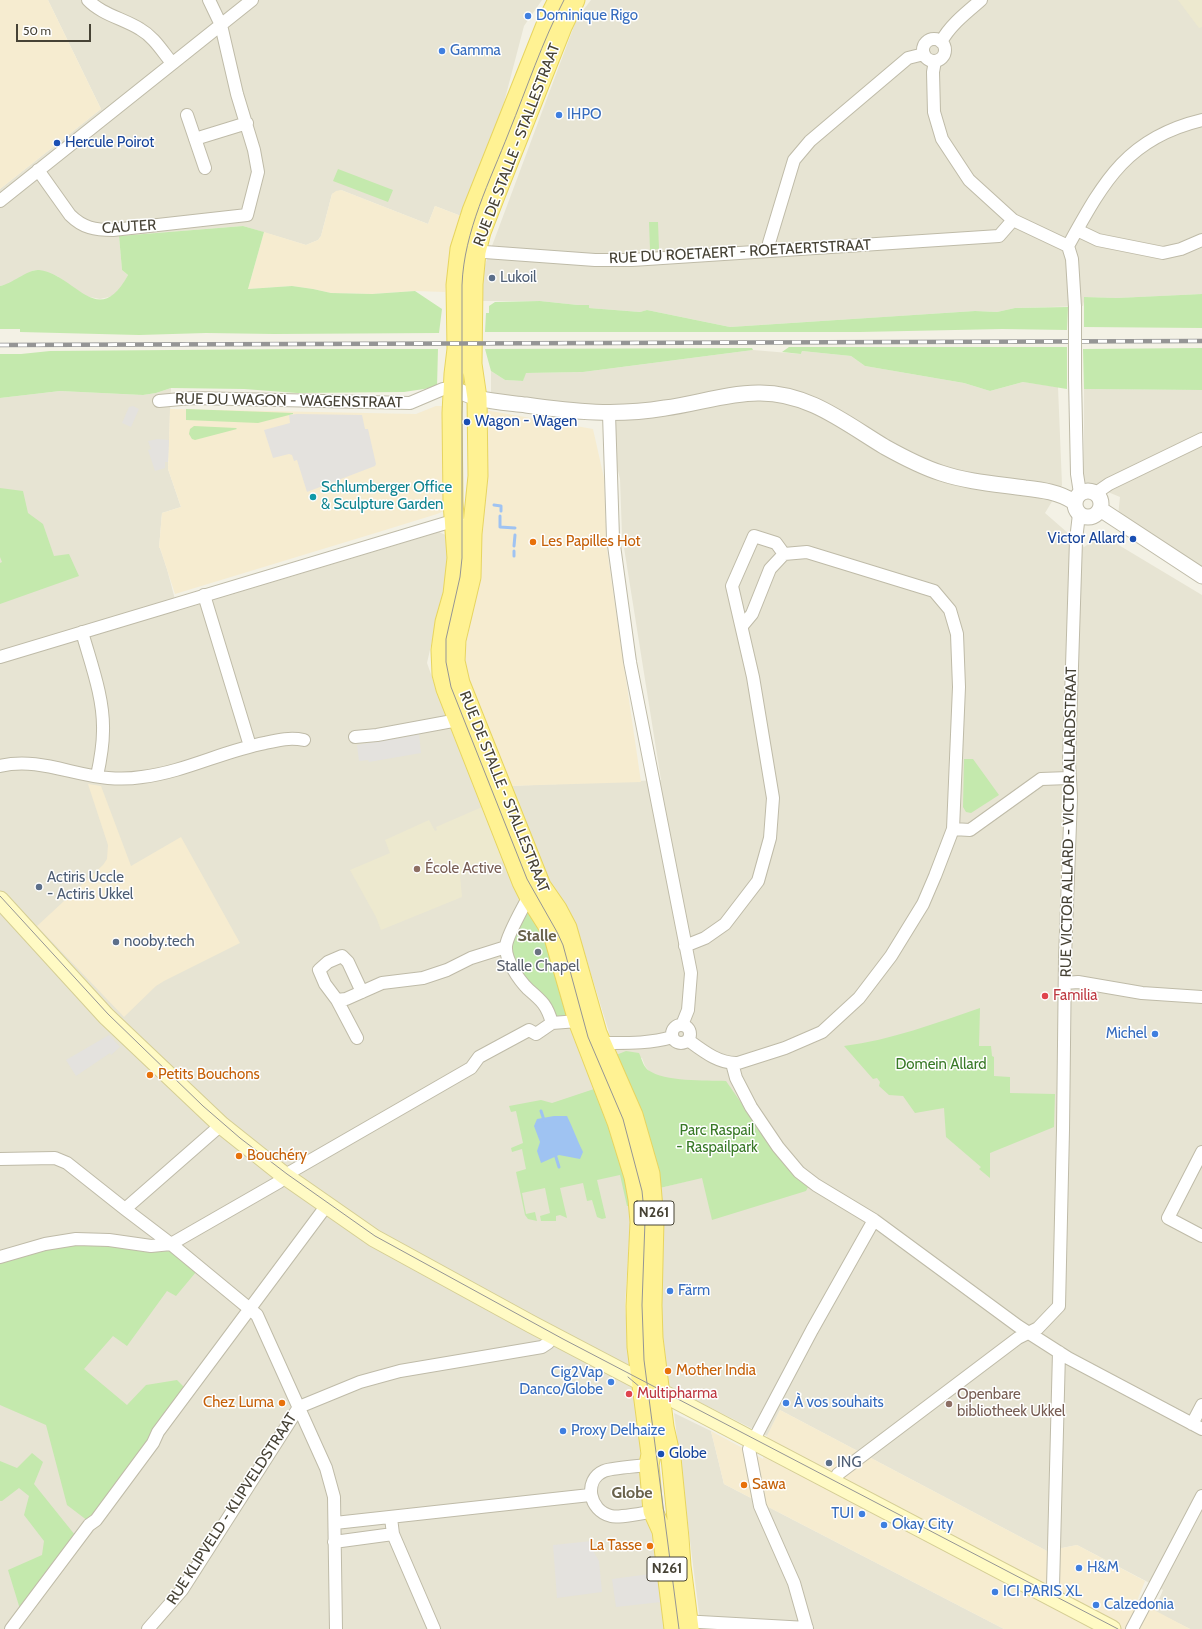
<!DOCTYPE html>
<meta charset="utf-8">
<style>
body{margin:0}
#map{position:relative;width:1202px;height:1629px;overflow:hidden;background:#f3f1e5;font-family:Cabin,sans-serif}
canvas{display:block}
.scale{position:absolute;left:16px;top:24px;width:75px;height:18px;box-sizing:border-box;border:2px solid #464235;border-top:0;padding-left:5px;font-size:12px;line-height:14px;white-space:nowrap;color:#464235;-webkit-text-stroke:3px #fff;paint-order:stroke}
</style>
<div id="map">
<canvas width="1202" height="1629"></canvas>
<div class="scale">50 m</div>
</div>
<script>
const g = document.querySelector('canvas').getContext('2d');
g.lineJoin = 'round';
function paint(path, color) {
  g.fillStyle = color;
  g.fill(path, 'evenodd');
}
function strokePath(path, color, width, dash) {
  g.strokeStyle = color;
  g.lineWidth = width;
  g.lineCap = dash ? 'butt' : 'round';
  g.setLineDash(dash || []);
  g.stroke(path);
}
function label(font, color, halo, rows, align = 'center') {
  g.font = font + ' Cabin,sans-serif';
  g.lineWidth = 3;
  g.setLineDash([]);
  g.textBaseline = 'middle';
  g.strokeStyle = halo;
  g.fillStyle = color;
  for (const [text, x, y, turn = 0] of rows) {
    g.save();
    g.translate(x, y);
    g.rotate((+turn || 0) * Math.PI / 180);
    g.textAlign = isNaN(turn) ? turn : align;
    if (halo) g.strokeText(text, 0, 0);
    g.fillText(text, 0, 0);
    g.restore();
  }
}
paint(new Path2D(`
 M48 0H542L524 26 501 114 461 216 435 206 428 224 341 190 332 194 321 236 318 240 306 245 243 226 119 236 122 270 128 275 121 288 113 296 100 299 85 296 57 276 34 270 8 285 0 286V189L101 109Z
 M591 0H1202V294L1117 298 1085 297 1083 306 1015 308 997 312 975 311 730 327 647 310 640 312 589 308V305H578L540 301H480L483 270 577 18Z
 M753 350 801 354 802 351 851 356 865 366 964 383 990 391 1023 382 1058 387 1062 485 1045 513 1084 547 1102 535 1202 595V1629H1190L1154 1611 1163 1590 1077 1545 1047 1551 780 1410 767 1436 663 1384 661 1375 660 1188 688 1181 649 1071 645 1066 642 1058 616 1055 583 948 555 897 507 786 661 780 622 535 620 479 603 410 491 394V371L505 380 523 381 525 373 583 372Z
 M171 388 168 469 181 507 162 513 159 548H160L167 569 178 611 439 532 448 536 446 579 427 663 450 727 475 787 556 953 580 1055 601 1104 629 1203 630 1225 625 1306 631 1367 668 1629H0V398L60 391 143 395 156 393Z
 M1084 389 1202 390V571L1118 516 1120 497 1084 482Z
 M674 1413 711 1431 724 1484 1004 1629H701Z`), '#e7e4d3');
paint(new Path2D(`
 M0 0H48L101 109 0 189Z
 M341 190 428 224 435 206 461 216 451 252 445 292 415 291 372 294 331 293 313 289 292 286 248 289 264 232 306 245 318 240 321 236 332 194 336 191Z
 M436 406H444L448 509 437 514 382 531 175 594 160 548H159L162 513 181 507 168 469 170 409 416 414Z
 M485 410 593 429 604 478 607 550 641 782 507 786 475 709 463 660 477 589 484 512Z
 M88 784 101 786 131 866 181 837 240 943 164 981 156 986 124 1017 37 926 103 865 107 859 108 845Z
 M780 1410 1047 1551 1077 1545 1145 1581 1137 1601 1190 1629H1004L724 1484 711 1431 763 1459 767 1436Z`), '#f6ecd0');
paint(new Path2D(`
 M1178 0H1202V27L1199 28Z
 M482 807 504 861 460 875 462 897 381 930 376 917 350 870 390 853 385 840 429 820 435 831 437 830 436 827Z`), '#ede9cf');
paint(new Path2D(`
 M338 169 393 190 388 202 333 181Z
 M649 222H658L659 249 650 250Z
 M243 226 264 232 248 289 292 286 313 289 331 293 372 294 415 291 442 309 439 333 274 334 206 333 139 335 20 332V329H0V286C12 284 28 269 39 270 75 274 98 331 128 275L122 270 119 236Z
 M1202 294V328L1084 327V297L1117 298Z
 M540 301 578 305H589V308L640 312 647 310 730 327 975 311 997 312 1015 308 1068 307 1067 330 1002 329 860 332H485L486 313H489V306L495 302Z
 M789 347H1067V389L1023 382 990 391 964 383 865 366 851 356 802 351 801 354 782 352Z
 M752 348 753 350 583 372 526 373 523 381 505 380 491 371 485 349Z
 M1202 348V390L1084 389 1083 349Z
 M292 349H438L437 387 404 392 297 393 244 389 171 388 156 393 143 395 60 391 0 398V354H21L50 351Z
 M186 409 293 413V414L258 423 186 420Z
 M194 426 236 428 237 429 195 440 192 439 189 434 190 429Z
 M0 488 23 491 28 513 43 524 54 556 69 554 79 576 0 604V563L2 562 0 557Z
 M964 759H973L999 795 971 813 966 812 963 807Z
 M530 905 551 936 567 1013 566 1016 555 1017C540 998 506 963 513 938 516 927 525 915 530 905Z
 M980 1008 979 1046H991L992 1056 994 1057V1076L1010 1077V1093L1055 1094 1054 1127 990 1153V1178L979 1169 981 1167 946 1137 944 1108 915 1113 903 1096 889 1095 879 1086 880 1082 877 1078 873 1079 844 1046C891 1040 936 1023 980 1008Z
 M626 1051 639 1053C642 1059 643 1066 648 1070 665 1082 705 1080 726 1081L786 1167 809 1185 806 1191 712 1220 702 1178 660 1188 656 1161 648 1135 616 1055Z
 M594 1089C610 1126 625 1166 629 1206H627L620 1175 597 1180 606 1218 602 1219 597 1217 592 1200 587 1201 583 1183 560 1188 567 1218 560 1215 556 1216V1221H541L540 1216 550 1213 545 1188 522 1193 526 1214 535 1212 537 1221 528 1219 525 1215 516 1172 526 1169 522 1149 512 1152 511 1148 523 1143 516 1111 511 1112 509 1106 541 1100 552 1103Z
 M79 1244 112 1245 151 1252 171 1251 196 1272 176 1296 167 1291 127 1346 113 1336 84 1369 127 1405 146 1385 177 1380 185 1388 151 1434 147 1445 88 1521 67 1505 46 1425 0 1405V1262L50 1249Z
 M32 1453 43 1462 34 1484 75 1535 20 1609 8 1570 42 1555 44 1541 24 1515 29 1496 19 1488 2 1501H0V1461L17 1468Z`), '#c4e9ad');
paint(new Path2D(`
 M133 406 139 409 131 427 122 423 129 407Z
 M297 414 362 415 365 429H368L376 464 375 466 307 492 297 460 294 461 292 455 289 454 273 458 264 430 290 423 289 415Z
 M157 439 169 440 168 462H165V468L155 471 148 450 151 449 148 441Z
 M419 734 421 753 369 762 368 760 359 761 357 745Z
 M109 1035 120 1047 111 1055 110 1053 76 1076 66 1060Z
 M592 1541V1549L599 1561 602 1592 557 1598 553 1545Z
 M658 1573 661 1602 616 1607 612 1579Z`), '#e4e2de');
paint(new Path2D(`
 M554 1116H567C573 1128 577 1140 583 1152L580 1159 559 1155 541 1163 537 1151 540 1142 534 1126 537 1119Z`), '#9fc3f2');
strokePath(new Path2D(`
 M494 505 501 506V511
 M500 516V527L515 528
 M514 546 515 535
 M514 556V551
 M541 1111 544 1120
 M555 1154 559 1167`), '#9fc3f2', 3);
const minor = new Path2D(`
 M88 0C101 14 124 19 140 29 154 37 162 51 172 63
 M923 50a11 11 0 1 1 22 0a11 11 0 1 1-22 0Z
 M941 42C950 25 967 12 981 0
 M935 61 933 72 934 112 942 139 969 180 1013 220 1068 246
 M187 115 205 168
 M195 139 247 123
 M38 170 70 215C83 228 95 230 113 230L247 215 258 172 254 150 237 94 221 25 209 0
 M0 201 252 0
 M1077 230 1098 240 1163 253 1181 249 1202 240
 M1068 246C1103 183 1126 138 1202 120
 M1068 246 1072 259 1075 307
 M471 251 595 260H632L999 236 1013 220
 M769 251V243L794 160 810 141 908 58 924 54
 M1075 378 1077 474 1080 493
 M159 401 192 398 410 403 443 389 453 388
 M609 414 613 538 630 662 691 973 688 1010 682 1025
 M1096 493 1109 484 1202 439
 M204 595 250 746
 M742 626 752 614 770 569 784 554
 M82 632C91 664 104 698 103 731 103 746 100 762 97 776
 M0 657 446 523 458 522 460 524
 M355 737 377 735 458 720
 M0 766C37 757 72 775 108 778 120 779 130 779 142 777 184 772 223 751 265 743 278 740 290 737 304 740
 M953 829 970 830 1041 779 1069 778
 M529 896C523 908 507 935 506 946 505 960 519 980 528 989 542 1001 547 1005 552 1023
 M685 946 705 938 725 924 758 881 770 838 773 798 753 677 732 586 754 536 776 543 784 554 807 552 934 591 950 610 957 634 959 687 953 829 935 876 923 904 891 956 859 998 822 1032 785 1048 738 1063C719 1064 703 1051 688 1040
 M1065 983 1078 982 1142 993 1202 997
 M337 1000 346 999 382 983 423 978 447 970 471 958 506 947
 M672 1034a9 9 0 1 1 18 0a9 9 0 1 1-18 0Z
 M357 1038 337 1000 325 984 319 970 328 962 342 956 348 962 362 992
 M602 1043C624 1043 650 1044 672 1037
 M732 1063 736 1078 751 1107 778 1147 799 1172 816 1185 874 1220 1018 1326 1068 1358 1202 1429
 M1202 1152 1168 1218 1202 1236
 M0 1159 55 1158 67 1163 125 1209 171 1244 257 1315 326 1468 334 1497 336 1629
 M125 1209 221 1125
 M0 1257 45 1244 76 1239 109 1240 151 1246 171 1244 279 1182 287 1174 471 1068 479 1057 529 1030 536 1034 552 1023 578 1021
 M1192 1424 1202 1405
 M649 1465C639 1466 612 1468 604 1471 583 1480 589 1511 611 1516 618 1518 645 1513 653 1511
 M834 1483 838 1474 1018 1338 1038 1328 1059 1306 1063 1130 1065 958 1071 797 1069 761 1076 540 1079 514
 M391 1518 393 1534 434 1629
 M335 1523 590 1495
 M334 1542 393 1534
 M1048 1595 1053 1587 1059 1352
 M682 1621 807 1628
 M11 1629 89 1525 96 1520 153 1443 158 1432 327 1205
 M148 1629 182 1590 299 1407 360 1382 400 1371 542 1347 548 1343 553 1336
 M807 1629 794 1583 760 1506 749 1449 812 1330 874 1220
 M1132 1629 1202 1496`);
const tertiary = new Path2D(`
 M453 388C461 392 469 396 478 398 493 402 510 403 526 405 574 412 617 416 665 408 696 404 727 393 758 393 808 392 845 423 885 447 903 457 922 467 941 473 968 482 997 484 1025 488 1042 490 1059 492 1074 502
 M1075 504a13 13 0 1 1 26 0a13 13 0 1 1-26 0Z
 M1100 509 1202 576`);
const secondary = new Path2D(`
 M0 900 106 1016 221 1125 285 1176 374 1238 531 1324 1112 1629`);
const primary = new Path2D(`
 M558 0 548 20 472 211 460 249 456 285 457 349 454 374 452 413 453 502 457 558 453 594 445 622 441 650 442 674 446 689 522 882 529 896 553 934 578 1021 617 1122 634 1177 638 1199 640 1222 636 1306 637 1347 651 1454 649 1465 653 1511 662 1531 674 1629
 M575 0 562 27 500 183 481 232 476 252 473 284 472 364 477 398 478 476 472 534 471 577 456 640 455 661 460 683 541 886 557 909 567 928 597 1033 633 1115 650 1174 654 1220 652 1305 653 1338 664 1427 671 1458 679 1538 681 1566 689 1629`);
strokePath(minor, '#bfbba8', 14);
strokePath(tertiary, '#bfbba8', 17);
strokePath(secondary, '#d5ce94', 19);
strokePath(primary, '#e7d560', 21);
strokePath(minor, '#fff', 12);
strokePath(tertiary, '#fff', 15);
strokePath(secondary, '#fffac4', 17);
strokePath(primary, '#fff293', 19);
strokePath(new Path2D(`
 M564 0C542 42 527 88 509 132 490 181 464 231 462 285V558L460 577 446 639V662L451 687 527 879 557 932 563 945 588 1037 623 1119 642 1191 645 1221 642 1305 644 1360 679 1629
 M0 896 108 1014 203 1106 240 1138 287 1174 375 1236 563 1339 1118 1629
 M628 1377 641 1388 647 1399`), '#959595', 1);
const rail = new Path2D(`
 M0 345 1202 341`);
strokePath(rail, '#959595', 4.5);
strokePath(rail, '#fff', 3, [9]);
const minorBridge = new Path2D(`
 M1075 307V378`);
strokePath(minorBridge, '#bfbba8', 14, []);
strokePath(minorBridge, '#fff', 12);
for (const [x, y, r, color] of [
 [528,16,4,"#3f7fe0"],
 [442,51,4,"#3f7fe0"],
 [559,115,4,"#3f7fe0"],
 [57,143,4,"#1a4fb4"],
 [492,278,4,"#5c6f8a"],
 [467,422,4,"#1a4fb4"],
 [313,497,4,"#0f9aa8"],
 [1133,539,4,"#1a4fb4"],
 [533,542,4,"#e8710a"],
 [417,869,4,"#8d6e63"],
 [39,887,4,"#5c6f8a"],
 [116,942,4,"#5c6f8a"],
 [538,952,4,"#6b7280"],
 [1045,996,4,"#e0444e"],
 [1155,1034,4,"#3f7fe0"],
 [150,1075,4,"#e8710a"],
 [239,1156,4,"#e8710a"],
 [670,1291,4,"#3f7fe0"],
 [668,1371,4,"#e8710a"],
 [611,1382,4,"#3f7fe0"],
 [629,1394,4,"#e0444e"],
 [282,1403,4,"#e8710a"],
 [786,1403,4,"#3f7fe0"],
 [949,1404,4,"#8d6e63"],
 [563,1431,4,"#3f7fe0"],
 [661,1454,4,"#1a4fb4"],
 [829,1463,4,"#5c6f8a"],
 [744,1485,4,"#e8710a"],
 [862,1514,4,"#3f7fe0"],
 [884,1525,4,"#3f7fe0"],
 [650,1546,4,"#e8710a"],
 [1079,1568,4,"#3f7fe0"],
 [995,1592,4,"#3f7fe0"],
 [1096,1605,4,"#3f7fe0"]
]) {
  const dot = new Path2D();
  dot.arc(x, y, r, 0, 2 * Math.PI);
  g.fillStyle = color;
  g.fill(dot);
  strokePath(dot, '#fff', 1.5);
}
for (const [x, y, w] of [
 [654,1213,40],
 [667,1569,40]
]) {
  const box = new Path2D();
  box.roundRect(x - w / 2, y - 12, w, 24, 3);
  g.fillStyle = '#fff';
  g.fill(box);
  strokePath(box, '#464235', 1);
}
label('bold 14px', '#464235', null, [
 ["N261",654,1213],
 ["N261",667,1569]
]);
label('15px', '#366cbe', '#fff', [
 ["Dominique Rigo",536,16],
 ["Gamma",450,51],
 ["IHPO",567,115],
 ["Michel",1147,1034,"right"],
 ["Färm",678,1291],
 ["Cig2Vap",603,1373,"right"],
 ["Danco/Globe",603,1390,"right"],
 ["À vos souhaits",794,1403],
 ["Proxy Delhaize",571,1431],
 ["TUI",854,1514,"right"],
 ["Okay City",892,1525],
 ["H&M",1087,1568],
 ["ICI PARIS XL",1003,1592],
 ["Calzedonia",1104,1605]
], 'left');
label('15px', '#164399', '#fff', [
 ["Hercule Poirot",65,143],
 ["Wagon - Wagen",475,422],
 ["Victor Allard",1125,539,"right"],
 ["Globe",669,1454]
], 'left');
label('15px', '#464235', '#fff', [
 ["RUE DE STALLE - STALLESTRAAT",517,145,-69],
 ["CAUTER",129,227,-4],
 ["RUE DU ROETAERT - ROETAERTSTRAAT",740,252,-3],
 ["RUE DU WAGON - WAGENSTRAAT",289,401,1],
 ["RUE DE STALLE - STALLESTRAAT",504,792,68],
 ["RUE VICTOR ALLARD - VICTOR ALLARDSTRAAT",1069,822,-89],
 ["RUE KLIPVELD - KLIPVELDSTRAAT",232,1509,-57]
]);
label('15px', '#4e5e75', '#fff', [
 ["Lukoil",500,278],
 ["Actiris Uccle",47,878],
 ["- Actiris Ukkel",47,895],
 ["nooby.tech",124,942],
 ["ING",837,1463]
], 'left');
label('15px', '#0d838f', '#fff', [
 ["Schlumberger Office",321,488],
 ["& Sculpture Garden",321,505]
], 'left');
label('15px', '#c56008', '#fff', [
 ["Les Papilles Hot",541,542],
 ["Petits Bouchons",158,1075],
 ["Bouchéry",247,1156],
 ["Mother India",676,1371],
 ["Chez Luma",274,1403,"right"],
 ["Sawa",752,1485],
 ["La Tasse",642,1546,"right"]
], 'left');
label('15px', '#785e54', '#fff', [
 ["École Active",425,869],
 ["Openbare",957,1395],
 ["bibliotheek Ukkel",957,1412]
], 'left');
label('15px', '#5b616d', '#fff', [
 ["Stalle Chapel",538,967]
]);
label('15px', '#be3a42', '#fff', [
 ["Familia",1053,996],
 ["Multipharma",637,1394]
], 'left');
label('15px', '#387926', '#fff', [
 ["Domein Allard",941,1065],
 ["Parc Raspail",717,1131],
 ["- Raspailpark",717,1148]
]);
label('bold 16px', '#69624c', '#fff', [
 ["Stalle",537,936],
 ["Globe",632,1493]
]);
</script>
